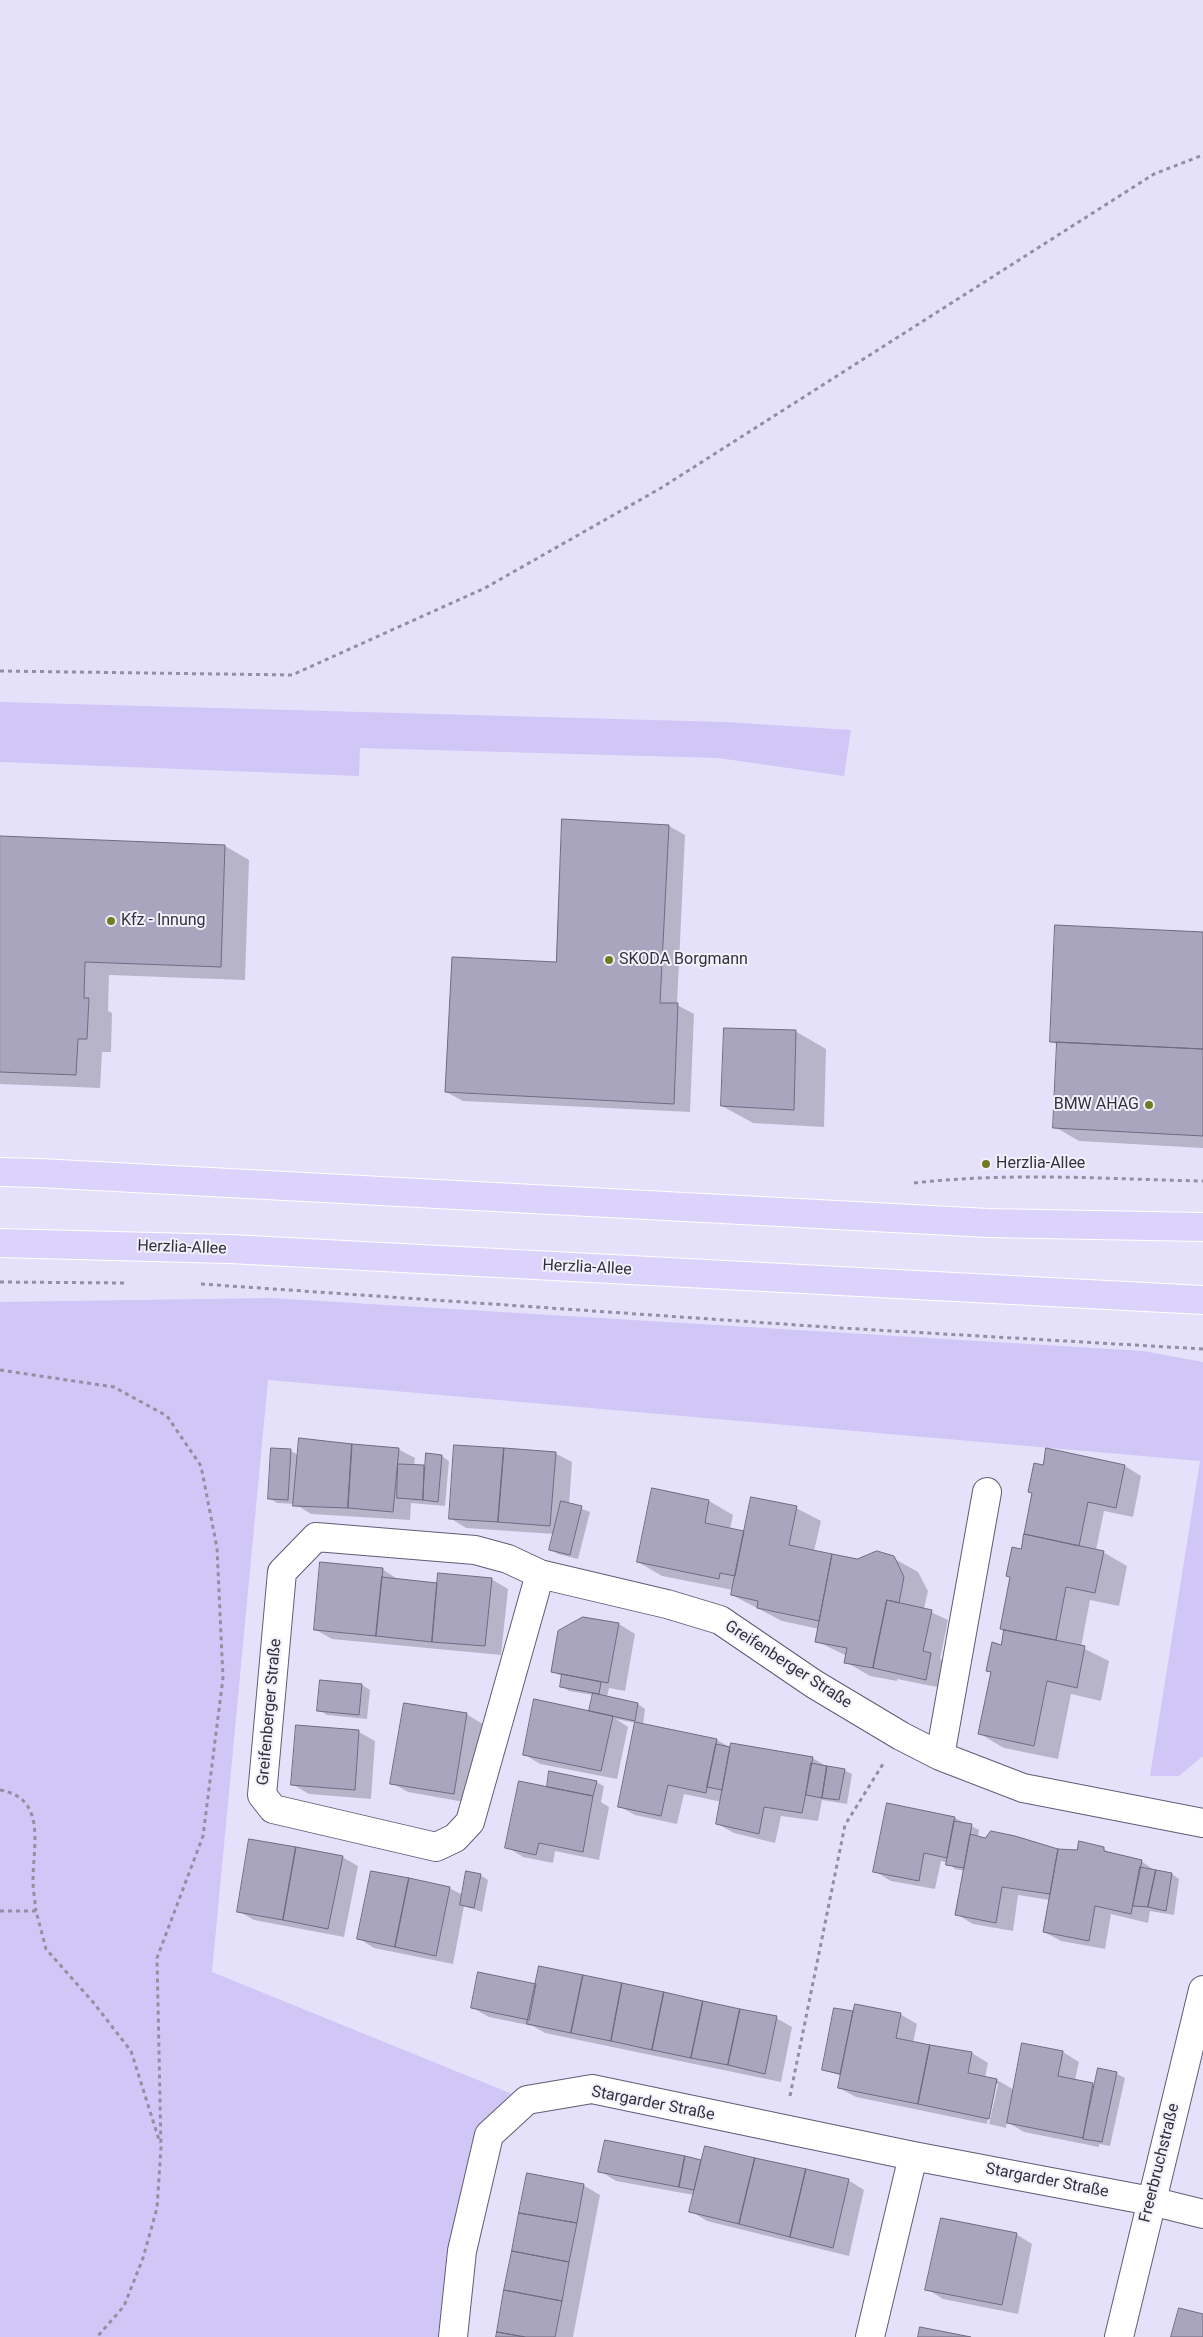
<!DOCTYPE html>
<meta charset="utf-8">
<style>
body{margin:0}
canvas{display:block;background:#e5e1fb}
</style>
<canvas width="1203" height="2337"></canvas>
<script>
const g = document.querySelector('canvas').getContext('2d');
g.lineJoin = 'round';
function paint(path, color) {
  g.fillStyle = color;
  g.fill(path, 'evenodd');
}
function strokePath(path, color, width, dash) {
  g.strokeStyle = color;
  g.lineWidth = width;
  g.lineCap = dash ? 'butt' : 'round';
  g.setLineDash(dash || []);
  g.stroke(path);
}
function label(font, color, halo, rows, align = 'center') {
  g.font = font + ' Roboto,sans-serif';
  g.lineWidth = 4;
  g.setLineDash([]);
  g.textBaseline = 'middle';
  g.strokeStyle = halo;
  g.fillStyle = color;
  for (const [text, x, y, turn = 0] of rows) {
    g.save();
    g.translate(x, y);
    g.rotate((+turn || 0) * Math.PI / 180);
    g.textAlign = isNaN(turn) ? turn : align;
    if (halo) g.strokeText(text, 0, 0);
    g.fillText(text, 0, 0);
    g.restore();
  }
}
paint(new Path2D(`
 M0 702 725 722 851 730 844 776 718 758 360 748 359 776 0 762Z
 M271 1298 1143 1351 1203 1362V1756L1179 1776H1150L1200 1461 268 1380 212 1972 527 2100 489 2135 453 2337H0V1302Z`), '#d0c7f6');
paint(new Path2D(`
 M669 826 685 835 677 1005 694 1014 690 1112 463 1101 446 1092 557 964Z
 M0 838 225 846 249 860 245 980 109 975 108 1011 112 1013 111 1052H102L100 1088 0 1084Z
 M1203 933V1148L1079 1141 1055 1127 1058 1045 1051 1041Z
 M795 1031 826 1049 824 1127 753 1123 722 1106Z
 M273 1449 291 1451 299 1455 398 1449 415 1458 414 1466 425 1467 442 1456 449 1461 445 1506 411 1503 410 1520 311 1514 295 1504 277 1503 269 1498Z
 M1047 1450 1125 1466 1141 1476 1133 1517 1104 1511 1096 1550 1103 1552 1127 1566 1119 1606 1090 1600 1081 1647 1109 1661 1101 1701 1071 1694 1058 1759 1004 1748 980 1734 992 1673 988 1670 1002 1646 1005 1630 1001 1628 1011 1578 1007 1575 1022 1551Z
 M555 1453 572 1462 569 1504 590 1512 578 1559 558 1554 550 1549 554 1534 466 1528 450 1518Z
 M653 1489 709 1501 733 1515 730 1529 745 1532 796 1508 821 1521 814 1551 857 1560 893 1558 918 1572 928 1591 924 1609 948 1620 940 1659 947 1663 942 1688 897 1679V1681L870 1676 846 1662 847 1656 816 1641 819 1629 782 1621 732 1595 733 1590 662 1576 638 1562Z
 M382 1569 399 1580 438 1584 491 1579 508 1589 501 1655 332 1639 316 1630Z
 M619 1624 635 1634 625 1691 609 1688 607 1697 638 1704 645 1709 643 1725 717 1740 731 1748 812 1758 828 1767 844 1770 852 1774 847 1804 822 1800 818 1821 781 1816 775 1843 734 1833 718 1824 722 1802 684 1794 677 1824 635 1815 619 1806 636 1723 616 1719 628 1727 617 1779 540 1764 524 1754 590 1713 593 1695 569 1691 561 1686 563 1677 552 1671Z
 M362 1685 370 1690 367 1719 327 1715 319 1710Z
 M466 1714 483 1724 470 1803 408 1792 392 1783Z
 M297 1726 359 1732 375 1741 371 1799 309 1794 292 1784Z
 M596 1782 604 1786 601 1802 609 1807 599 1860 555 1851 553 1863 523 1857 507 1847 548 1788Z
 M955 1818 979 1830 978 1837 1058 1851 1078 1852 1103 1849 1114 1855 1141 1861 1157 1872 1172 1874 1179 1879 1174 1915 1150 1911 1148 1923 1111 1914 1105 1949 1061 1941 1044 1932 1050 1900 1018 1895 1013 1931 973 1924 956 1914 965 1871 955 1869 948 1863 941 1861 935 1889 891 1881 874 1871Z
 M342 1857 358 1866 344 1937 254 1920 238 1911Z
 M480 1875 488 1880 482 1912 464 1906 453 1964 374 1948 358 1938 449 1888 463 1895Z
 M537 1985 776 2018 792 2027 781 2082 545 2033 533 2026 489 2017 473 2008Z
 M852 2012 900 2014 917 2024 913 2043 972 2053 988 2063 985 2077 997 2080 1014 2090 1023 2045 1063 2052 1079 2062 1075 2080 1095 2085 1099 2070 1117 2074 1125 2078 1110 2146 1099 2144V2147L1024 2132 1007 2122 1006 2128 989 2124 998 2084H995L987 2124 856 2097 839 2088 842 2076 823 2070Z
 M685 2158 702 2162 848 2180 864 2190 849 2256 707 2221 691 2211 694 2195 616 2181 600 2171Z
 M583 2185 600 2195 573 2337H497Z
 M1016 2234 1032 2244 1018 2314 943 2299 927 2289Z`), '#0003');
const building = new Path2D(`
 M562 819 669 825 660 1003H678L674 1104 445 1092 452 957 556 962Z
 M0 836 225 845 221 967 85 962 84 998H89L87 1039H78L76 1075 0 1072Z
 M1055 925 1203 932V1049L1050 1042Z
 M724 1028 796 1030 794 1110 721 1106Z
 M1057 1042 1203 1049V1136L1053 1128Z
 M299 1438 352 1444 348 1508 293 1506Z
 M352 1444 399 1448 393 1512 348 1508Z
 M454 1445 504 1448 498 1522 449 1519Z
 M271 1448 291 1449 288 1500 268 1499Z
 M504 1448 556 1452 550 1526 498 1522Z
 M1046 1448 1125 1465 1116 1508 1088 1502 1079 1546 1024 1534 1032 1493 1028 1492 1034 1463 1043 1465Z
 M426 1453 442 1455 438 1502 423 1500Z
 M398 1464 424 1465 423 1500 397 1498Z
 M652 1488 709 1500 705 1523 744 1531 735 1576 720 1573 719 1579 637 1562Z
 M751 1497 797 1506 789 1545 832 1554 819 1621 757 1608 758 1601 731 1595Z
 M561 1501 582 1506 570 1555 549 1550Z
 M1024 1534 1104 1551 1095 1593 1066 1587 1056 1640 1000 1629 1010 1577 1006 1576 1012 1547 1021 1549Z
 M877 1551 894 1556 904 1577 899 1603 887 1600 873 1668 844 1663 847 1648 815 1642 832 1554 857 1559Z
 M320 1562 383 1568 376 1636 314 1630Z
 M438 1573 492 1578 485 1646 432 1642Z
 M382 1577 437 1583 432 1642 376 1636Z
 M887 1600 932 1610 923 1651 931 1653 926 1680 873 1668Z
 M583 1617 619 1623 608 1683 551 1672 558 1631Z
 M1004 1630 1085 1646 1077 1688 1047 1681 1034 1746 978 1734 991 1672 986 1671 992 1642 1001 1645Z
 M562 1674 601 1682 599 1694 560 1687Z
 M320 1680 362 1684 359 1715 317 1711Z
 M593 1693 638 1703 635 1721 589 1711Z
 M534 1699 613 1716 601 1771 523 1755Z
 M404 1703 467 1713 454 1794 390 1784Z
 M635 1722 717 1739 706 1793 668 1785 661 1816 618 1807Z
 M296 1725 359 1730 355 1790 291 1785Z
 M731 1743 813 1757 802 1813 764 1807 759 1834 716 1824Z
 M716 1744 730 1747 722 1790 707 1787Z
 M811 1763 827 1766 822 1798 806 1795Z
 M827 1766 845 1769 839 1800 822 1798Z
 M549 1771 597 1781 593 1796 547 1787Z
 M519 1781 593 1796 583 1852 539 1843 536 1855 505 1848Z
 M887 1803 955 1817 947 1858 924 1853 919 1881 873 1872Z
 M954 1821 972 1824 964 1868 946 1865Z
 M991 1831 1015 1836 1058 1849 1050 1894 1002 1887 996 1923 955 1915 970 1834 985 1838Z
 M249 1839 296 1847 283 1920 237 1912Z
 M1079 1841 1104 1847V1851L1142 1860 1131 1914 1095 1906 1089 1941 1043 1932 1058 1849 1077 1850Z
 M296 1847 343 1856 328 1929 283 1920Z
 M1140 1867 1156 1870 1148 1907 1133 1906Z
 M1156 1870 1172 1873 1166 1911 1148 1907Z
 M371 1871 409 1878 395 1947 357 1939Z
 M466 1871 481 1874 474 1908 460 1905Z
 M409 1878 450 1887 436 1956 395 1947Z
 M539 1966 583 1975 571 2033 527 2024Z
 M478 1972 536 1984 529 2020 471 2008Z
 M583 1975 622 1983 611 2041 571 2033Z
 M622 1983 664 1992 652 2050 611 2041Z
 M664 1992 703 2001 691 2058 652 2050Z
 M703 2001 740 2009 728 2065 691 2058Z
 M855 2004 901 2013 896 2038 930 2045 918 2104 838 2088Z
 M834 2008 853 2011 840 2074 822 2070Z
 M740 2009 777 2016 765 2074 728 2065Z
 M1022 2043 1063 2051 1058 2076 1093 2083 1083 2138 1007 2123Z
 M930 2045 972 2052 968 2073 997 2079 989 2119 918 2104Z
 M1098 2068 1117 2072 1102 2142 1083 2139Z
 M605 2140 685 2156 679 2187 598 2172Z
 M705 2146 755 2158 739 2224 689 2212Z
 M685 2156 701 2160 694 2190 679 2187Z
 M755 2158 806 2169 790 2237 739 2224Z
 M806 2169 849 2179 833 2248 790 2237Z
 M527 2173 584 2184 577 2223 519 2213Z
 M519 2213 577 2223 569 2262 512 2251Z
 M941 2218 1017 2233 1002 2305 925 2290Z
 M512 2251 569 2262 562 2301 504 2290Z
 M504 2290 562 2301 555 2337H525L497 2332Z
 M1179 2308 1203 2314V2337H1171Z
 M920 2327 971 2337H918Z
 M497 2332 525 2337H496Z`);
paint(building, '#aaa5be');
strokePath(building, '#6f6b82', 1);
const minor = new Path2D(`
 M540 1574 470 1822 455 1838 436 1847 273 1809 262 1795 282 1572 316 1537 475 1550 508 1559 540 1574 667 1604 720 1620 814 1684 901 1736 940 1756 1023 1788 1203 1823
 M940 1756 987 1492
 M453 2337 462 2251 489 2135 527 2100 592 2089 913 2156 1151 2201 1203 2214
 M870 2337 913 2156
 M1119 2337 1203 1990`);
const major = new Path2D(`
 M0 1172 39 1173 988 1223 1203 1227
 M0 1243 230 1249 1203 1300`);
strokePath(minor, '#615c73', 30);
strokePath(major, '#fff', 30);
strokePath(new Path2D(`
 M0 671 292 675 485 588 661 488 1154 174 1203 155
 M914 1183C1010 1172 1107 1179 1203 1181
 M0 1282 127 1283
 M201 1284 841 1328 1203 1349
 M0 1370 114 1387 167 1416 201 1466 217 1548 223 1678 203 1836 157 1958 161 2147 157 2208 143 2258 124 2306 97 2337
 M0 1790C47 1798 33 1846 33 1880 33 1890 35 1901 36 1911
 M0 1911H36L46 1949 93 2002 131 2051 160 2143
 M790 2096 845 1825 883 1764`), '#938fa2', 3, [4, 4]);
strokePath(minor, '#fff', 28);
strokePath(major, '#dcd3fc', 28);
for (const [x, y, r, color] of [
 [111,921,5,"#727a24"],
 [609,960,5,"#727a24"],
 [1149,1105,5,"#727a24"],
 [986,1164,5,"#727a24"]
]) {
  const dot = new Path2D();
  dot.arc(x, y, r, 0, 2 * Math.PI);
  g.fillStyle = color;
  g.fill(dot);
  strokePath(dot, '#f2f0fb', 2);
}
label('16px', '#33313b', '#f2f0fb', [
 ["Kfz - Innung",121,921],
 ["SKODA Borgmann",619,960],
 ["BMW AHAG",1139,1105,"right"],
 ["Herzlia-Allee",996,1164]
], 'left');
label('16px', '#33313b', '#f2f0fb', [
 ["Herzlia-Allee",182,1248,2],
 ["Herzlia-Allee",587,1268,3],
 ["Greifenberger Straße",788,1665,33],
 ["Greifenberger Straße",270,1712,-85],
 ["Stargarder Straße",653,2104,11],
 ["Freerbruchstraße",1160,2163,-76],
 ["Stargarder Straße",1047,2181,11]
]);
</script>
